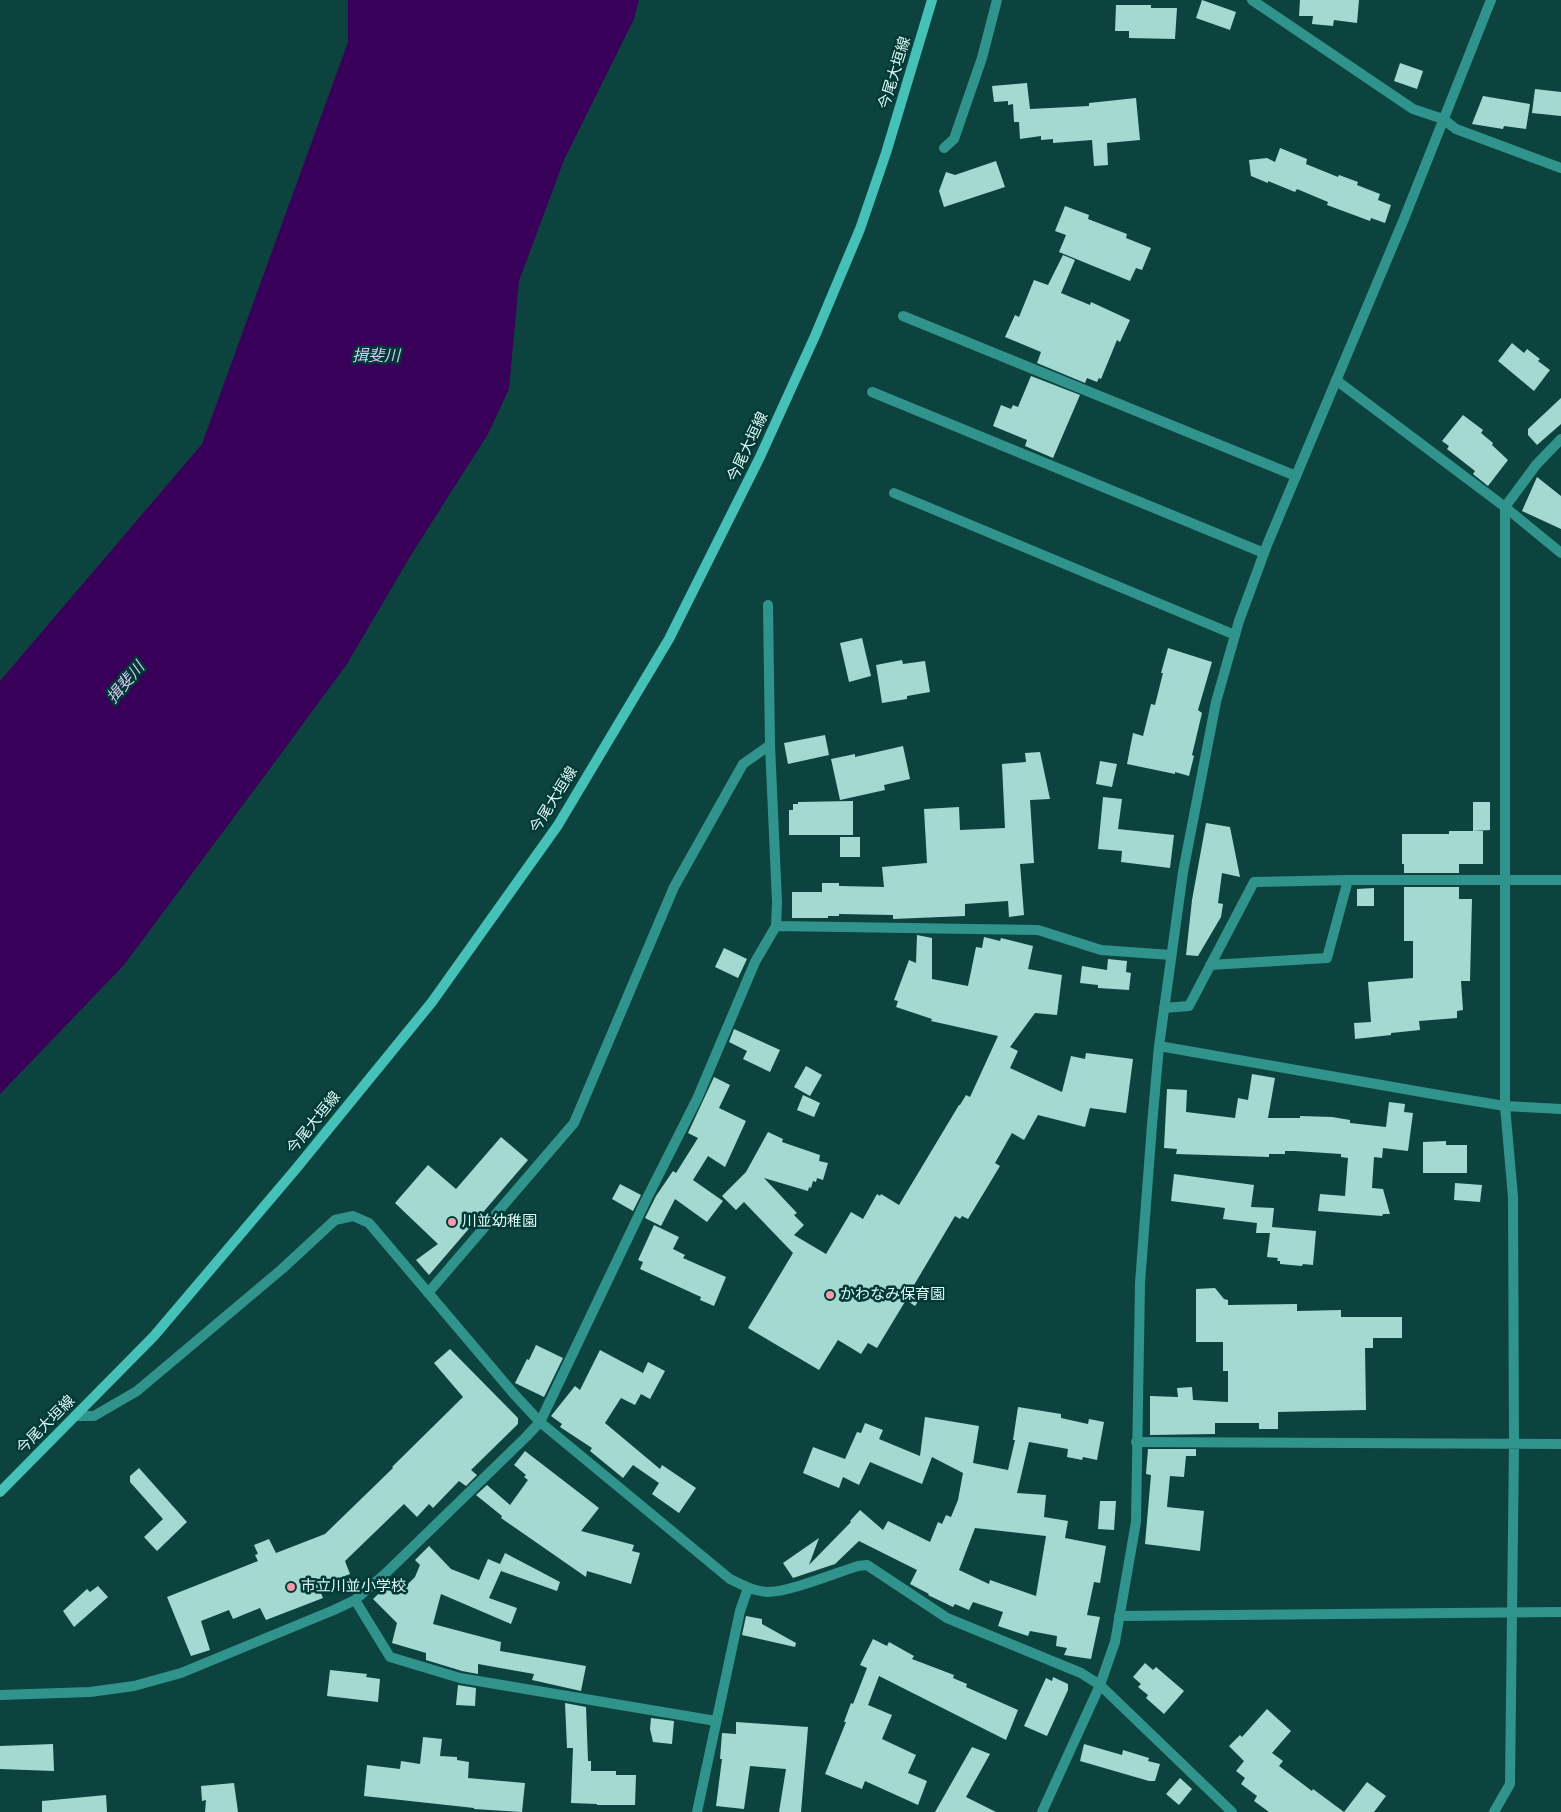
<!DOCTYPE html>
<meta charset="utf-8">
<style>
body{margin:0}
canvas{display:block;background:#0c433f}
</style>
<canvas width="1561" height="1812"></canvas>
<script>
const g = document.querySelector('canvas').getContext('2d');
g.lineJoin = 'round';
function paint(path, color) {
  g.fillStyle = color;
  g.fill(path, 'evenodd');
}
function strokePath(path, color, width, dash) {
  g.strokeStyle = color;
  g.lineWidth = width;
  g.lineCap = dash ? 'butt' : 'round';
  g.setLineDash(dash || []);
  g.stroke(path);
}
function label(font, color, halo, rows, align = 'center') {
  g.font = font + ' "Noto Sans","Noto Sans JP",sans-serif';
  g.lineWidth = 5;
  g.setLineDash([]);
  g.textBaseline = 'middle';
  g.strokeStyle = halo;
  g.fillStyle = color;
  for (const [text, x, y, turn = 0] of rows) {
    g.save();
    g.translate(x, y);
    g.rotate((+turn || 0) * Math.PI / 180);
    g.textAlign = isNaN(turn) ? turn : align;
    if (halo) g.strokeText(text, 0, 0);
    g.fillText(text, 0, 0);
    g.restore();
  }
}
paint(new Path2D(`
 M348 0H639L634 19 564 160 519 281 509 389 488 434 411 555 347 664 269 770 124 965 0 1094V681L202 444 348 42Z`), '#390059');
paint(new Path2D(`
 M1202 0 1236 12 1230 30 1196 18Z
 M1300 0H1359L1357 23 1334 20 1333 26 1312 24 1313 16H1299Z
 M1116 5H1151V8H1177L1175 39 1129 38V31H1115Z
 M1400 63 1423 71 1417 89 1394 81Z
 M1027 83 1030 109 1089 106V103L1136 98 1140 140 1107 143 1108 165 1094 166 1092 140 1053 143V139L1041 140V136L1020 139 1019 122H1014L1013 104 1008 105V101L994 102 992 86Z
 M1535 89 1561 92V116L1532 113Z
 M1483 96 1530 104 1526 129 1504 126 1503 129 1472 124Z
 M1280 148 1307 159 1306 164 1338 177 1339 175 1358 182 1357 185 1380 194 1378 200 1391 205 1385 223 1371 218 1370 221 1327 205 1328 202 1297 189 1295 192 1268 181V183L1251 176 1249 160 1267 158 1275 162Z
 M996 161 1005 187 944 207 939 191 946 172 955 175Z
 M1065 206 1089 215 1088 219 1127 234 1126 238 1151 248 1142 270 1136 268 1130 281 1059 252 1066 235 1055 231Z
 M1063 255 1075 260 1061 293 1090 305 1091 302 1130 320 1120 342 1117 340 1101 379 1099 378 1097 382 1087 378 1085 383 1037 363 1041 352 1005 337 1015 315 1019 317 1034 280 1048 285Z
 M1512 343 1524 353 1527 349 1540 359 1538 361 1550 370 1534 391 1498 361Z
 M1031 376 1080 395 1053 458 1025 446 1027 440 993 426 1001 405 1011 409 1013 405 1018 407Z
 M1561 398V424L1537 445 1528 435V429Z
 M1463 415 1483 430 1481 433 1493 443 1492 445 1508 460 1488 486 1473 474 1475 471 1447 449 1449 446 1442 441Z
 M1537 477 1561 496V529L1522 511Z
 M862 638 871 676 849 682 840 643Z
 M1168 648 1212 662 1198 710 1202 713 1192 755 1194 756 1189 776 1175 772V774L1127 764 1133 733 1143 736 1151 704 1155 705 1163 673H1161Z
 M902 660 903 664 925 661 930 692 907 696V699L882 703 876 665Z
 M825 735 829 755 788 764 784 743Z
 M903 746 910 779 884 785 885 790 840 800 831 759 855 754V757Z
 M1040 752 1050 799 1030 800 1034 863 1020 864 1024 915 1009 917 1008 901 965 904V916L893 919V915L839 914V916H828V918H792V892H822V883H839V886L884 887 882 867 927 863 924 809 959 807 960 830 1005 828 1002 764 1026 762 1025 753Z
 M1100 761 1117 764 1112 787 1096 784Z
 M1103 797 1122 799 1118 829 1174 835 1170 868 1121 862 1122 851 1098 849Z
 M853 801V835H789V810H793V804H798V802Z
 M1473 802H1490V830L1473 831Z
 M1206 823 1230 827 1240 877 1222 873 1218 903 1223 904 1221 917 1198 956 1186 955 1192 900Z
 M1449 831H1483V864H1459V873H1404V864H1402V834H1449Z
 M840 837H860V857H840Z
 M1404 887H1459V899H1472L1470 981H1461L1463 1010 1457 1011V1018L1419 1021 1420 1030 1391 1033V1035L1355 1039 1354 1023 1371 1022 1368 982 1413 978V941H1404Z
 M1374 888V906H1357V889Z
 M917 935 932 938V979L968 986 976 947 982 948 984 937 1000 941 1001 938 1033 946 1028 969 1062 975 1057 1015 1035 1013 1010 1047 1018 1051 1010 1068 1062 1092 1071 1056 1085 1059 1086 1053 1133 1059 1126 1113 1090 1108 1085 1127 1038 1115 1024 1140 1012 1133 995 1163 1000 1166 968 1219 962 1216 960 1219 955 1216 914 1285 924 1292 915 1306 906 1300 877 1348 868 1343 861 1354 838 1340 819 1370 748 1328 793 1253 744 1202 736 1210 722 1196 746 1172 768 1132 783 1139 782 1142 820 1155 819 1161 828 1163 823 1180 817 1178 816 1182 813 1181 811 1188 809 1187 808 1191 764 1178 797 1213 794 1215 804 1225 794 1235 826 1254 851 1212 863 1219 877 1194 880 1196 881 1194 899 1205 959 1105H960L966 1095 970 1097 998 1036 931 1021 932 1019 896 1007 898 1001 894 1000 909 960 916 963Z
 M724 948 747 959 738 978 715 967Z
 M1108 959 1127 961 1126 972 1131 973 1129 990 1098 988V985L1080 983 1082 966 1107 970Z
 M734 1029 780 1050 770 1072 743 1059 747 1051 729 1042Z
 M806 1066 822 1075 810 1096 794 1087Z
 M1252 1074 1275 1078 1268 1118H1300V1116L1332 1117 1350 1120V1123L1386 1127 1389 1102 1405 1104 1404 1112 1413 1113 1408 1151 1383 1148 1382 1158 1374 1157 1372 1188 1383 1189 1390 1214H1383L1382 1216 1318 1211 1320 1194 1345 1196 1348 1158 1341 1157V1154L1295 1151H1285V1154H1269V1157L1176 1154 1177 1149 1164 1148 1167 1089 1187 1090 1186 1112 1235 1118 1238 1098 1248 1100Z
 M714 1077 730 1085 719 1108 746 1121 725 1167 708 1156 693 1180 723 1201 707 1222 675 1199 661 1226 645 1218 656 1196 673 1171 676 1173 698 1138 688 1133Z
 M803 1095 820 1103 814 1117 797 1110Z
 M501 1137 528 1160 429 1275 416 1260 438 1244 395 1203 428 1165 456 1189Z
 M1446 1141V1145H1467V1173H1423V1142Z
 M1174 1174 1254 1185 1251 1207 1274 1208 1272 1227 1316 1231 1313 1265 1303 1264 1302 1266 1280 1264V1261H1277L1278 1258 1267 1257 1270 1233H1256L1257 1223 1223 1219 1225 1208 1171 1201Z
 M1455 1183 1482 1185 1480 1202 1454 1200Z
 M620 1184 641 1195 633 1211 612 1199Z
 M654 1225 679 1237 673 1249 685 1255 683 1258 726 1277 714 1306 700 1300 701 1297 640 1269 643 1262 638 1260Z
 M1215 1288 1224 1299 1228 1300V1305L1297 1304V1311L1341 1310V1317H1402V1338H1373V1348H1365L1366 1410 1278 1412V1429H1259V1423H1215V1434L1150 1435V1396L1178 1397 1177 1388 1192 1387 1193 1400 1228 1402V1371H1223V1342H1196V1289Z
 M536 1345 563 1358 544 1397 515 1383 527 1359 529 1360Z
 M450 1349 518 1418V1424L471 1470 477 1475 466 1486 459 1481 433 1508 429 1504 417 1517 404 1504 345 1561 350 1574 318 1586 323 1598 266 1620 260 1608 233 1619 229 1610 201 1621 210 1650 191 1656 167 1597 258 1561 255 1555 258 1554 254 1545 269 1539 276 1553 325 1534 393 1468 392 1467 463 1397 434 1363Z
 M600 1350 643 1373 648 1362 665 1371 650 1399 641 1394 635 1405 621 1398 605 1423 660 1469 662 1465 696 1488 679 1513 652 1494 659 1483 633 1465 623 1478 590 1451 592 1448 560 1427 562 1424 551 1416 575 1386 580 1390Z
 M1018 1407 1061 1414V1418L1088 1424 1089 1419 1104 1422 1097 1460 1083 1457 1082 1460 1067 1457 1068 1449 1029 1442 1017 1493 1046 1495 1044 1517 1068 1521 1065 1538 1106 1546 1100 1583 1094 1582 1087 1615 1100 1617 1091 1659 1064 1655 1067 1648 1056 1646 1057 1636 1030 1631 1028 1636 998 1626 1003 1612 973 1602 969 1610 955 1604 953 1607 928 1595 929 1594 910 1584 917 1570 859 1541 835 1564 793 1578 783 1563 819 1538 809 1565 851 1522 850 1521 860 1510 883 1530 888 1521 930 1542 938 1522 942 1524 946 1515 951 1517 958 1500 963 1473 932 1457 922 1484 870 1462 859 1485 843 1477 839 1488 803 1473 813 1447 845 1459 857 1432 861 1433 865 1423 883 1430 879 1439 920 1456 925 1417 979 1426 973 1463 1008 1470 1015 1440H1013ZM975 1528 1046 1536 1036 1596 990 1580 989 1584 959 1570Z
 M1148 1449H1196V1456H1186L1184 1477 1170 1476 1167 1507 1204 1511 1200 1551 1145 1544 1151 1475 1146 1474Z
 M525 1451 599 1508 581 1531 634 1545 632 1551 640 1553 631 1584 587 1571 586 1577 501 1518 502 1516 476 1495 487 1485 510 1505 528 1480 524 1477 526 1475 514 1465Z
 M139 1468 187 1522 157 1551 144 1537 163 1519 130 1482V1476Z
 M1100 1501H1116L1114 1530 1098 1529Z
 M429 1546 451 1569 479 1580 488 1559 500 1564 505 1553 560 1582 557 1591 501 1571 489 1598 517 1608 511 1624 441 1594 433 1624 501 1642 500 1651 586 1666 581 1691 532 1680 534 1674 478 1664V1674L462 1671 426 1660V1653L392 1643 397 1623 373 1599 389 1584 398 1594 415 1577 420 1565 415 1560Z
 M98 1586 108 1597 74 1627 63 1611 87 1589 90 1592Z
 M746 1616 762 1619V1624L796 1643 795 1647 742 1635Z
 M873 1639 887 1646 889 1642 914 1656 912 1659 954 1675 953 1678 967 1684 966 1687 1018 1710 1006 1740 879 1676 868 1705 892 1715 882 1739 916 1755 908 1773 927 1781 918 1805 865 1781 862 1789 825 1774 846 1722H844L851 1703 853 1704 867 1668 860 1665Z
 M1145 1663 1153 1670 1156 1667 1184 1691 1164 1714 1146 1698 1148 1695 1138 1687 1141 1684 1133 1677Z
 M330 1670 367 1674 366 1677 380 1679 378 1702 327 1696Z
 M1053 1677 1068 1684V1690L1047 1736 1024 1726 1046 1678 1052 1681Z
 M458 1685 476 1688 475 1706 456 1705Z
 M565 1703 586 1707 588 1761H591V1771H616V1775H636L635 1805H597V1804L571 1803 573 1748H567Z
 M1267 1709 1291 1731 1272 1753 1283 1761 1279 1766 1312 1791 1313 1789 1344 1812 1367 1782 1386 1796 1374 1812H1269L1254 1801 1257 1796 1241 1784 1245 1778 1236 1771 1244 1761 1229 1746 1240 1735 1242 1737Z
 M651 1718 674 1721 672 1744 653 1742 650 1729Z
 M736 1722 808 1727 801 1812H779L786 1769 750 1766 744 1809 716 1806 722 1759H720L722 1733 736 1734Z
 M423 1737 442 1739 440 1756 457 1757V1760L469 1762 468 1778 525 1783 522 1812 474 1809V1808L364 1796 367 1765 400 1769 401 1761 420 1764Z
 M53 1744 54 1771 0 1769V1746Z
 M1084 1744 1122 1755 1123 1750 1149 1758 1148 1761 1160 1764 1155 1781H1149L1080 1761Z
 M972 1747 990 1754 966 1797 996 1812H935Z
 M1180 1778 1192 1789 1179 1805 1166 1794Z
 M234 1783 238 1812H205L206 1800 202 1801 201 1786Z
 M106 1795 107 1812H42V1801Z`), '#a4d9d2');
strokePath(new Path2D(`
 M1252 0 1413 109 1443 119 1456 129 1561 168
 M944 148 954 139 982 58 997 0
 M903 316 1296 476
 M1336 380 1505 507V1106L1513 1197 1514 1444 1510 1784 1494 1812
 M872 392 1264 553
 M1561 439 1536 465 1505 507 1561 553
 M894 493 1235 635
 M776 926 1038 930 1101 950 1171 955
 M1210 965 1327 958 1348 880
 M1164 1008 1189 1006 1254 882 1348 880H1561
 M428 1293 574 1123 674 887 743 764 770 745
 M75 1416H94L137 1391 282 1269 335 1220 353 1216 369 1223 514 1394 540 1422 730 1579C742 1585 754 1591 767 1592 790 1592 835 1573 858 1566L867 1565 947 1618 1081 1673 1100 1685 1042 1812
 M1136 1442 1561 1444
 M355 1600 390 1657 460 1678 716 1721
 M1119 1616 1561 1612
 M0 1695 90 1692 134 1686 181 1673 334 1610 355 1600 386 1573 526 1437 540 1422 647 1198 697 1099 755 962 776 926 777 902 770 745 768 605
 M697 1812 740 1611 748 1588`), '#31948c', 10);
strokePath(new Path2D(`
 M1159 1046 1450 1097 1505 1106 1561 1109
 M1232 1812 1100 1685 1115 1642 1136 1522 1140 1283 1152 1125 1159 1046 1183 872 1216 702 1239 621 1267 545 1404 219 1491 0`), '#31948c', 10);
strokePath(new Path2D(`
 M0 1492 154 1336 295 1170 432 1002 558 825 669 639 760 457 815 336 860 229 886 153 932 0`), '#45c1b7', 10);
for (const [x, y, r, color] of [
 [452,1222,5,"#f39aab"],
 [830,1295,5,"#f39aab"],
 [291,1587,5,"#f39aab"]
]) {
  const dot = new Path2D();
  dot.arc(x, y, r, 0, 2 * Math.PI);
  g.fillStyle = color;
  g.fill(dot);
  strokePath(dot, '#003935', 2);
}
label('15px', '#dff9f5', '#003935', [
 ["今尾大垣線",895,73,-73],
 ["今尾大垣線",748,447,-65],
 ["今尾大垣線",554,800,-58],
 ["今尾大垣線",314,1123,-51],
 ["今尾大垣線",46,1425,-45]
]);
label('15px', '#dff9f5', '#003935', [
 ["川並幼稚園",462,1222],
 ["かわなみ保育園",840,1295],
 ["市立川並小学校",301,1587]
], 'left');
label('italic 16px', '#dcc5f4', '#003935', [
 ["揖斐川",376,356],
 ["揖斐川",126,683,-50]
]);
</script>
